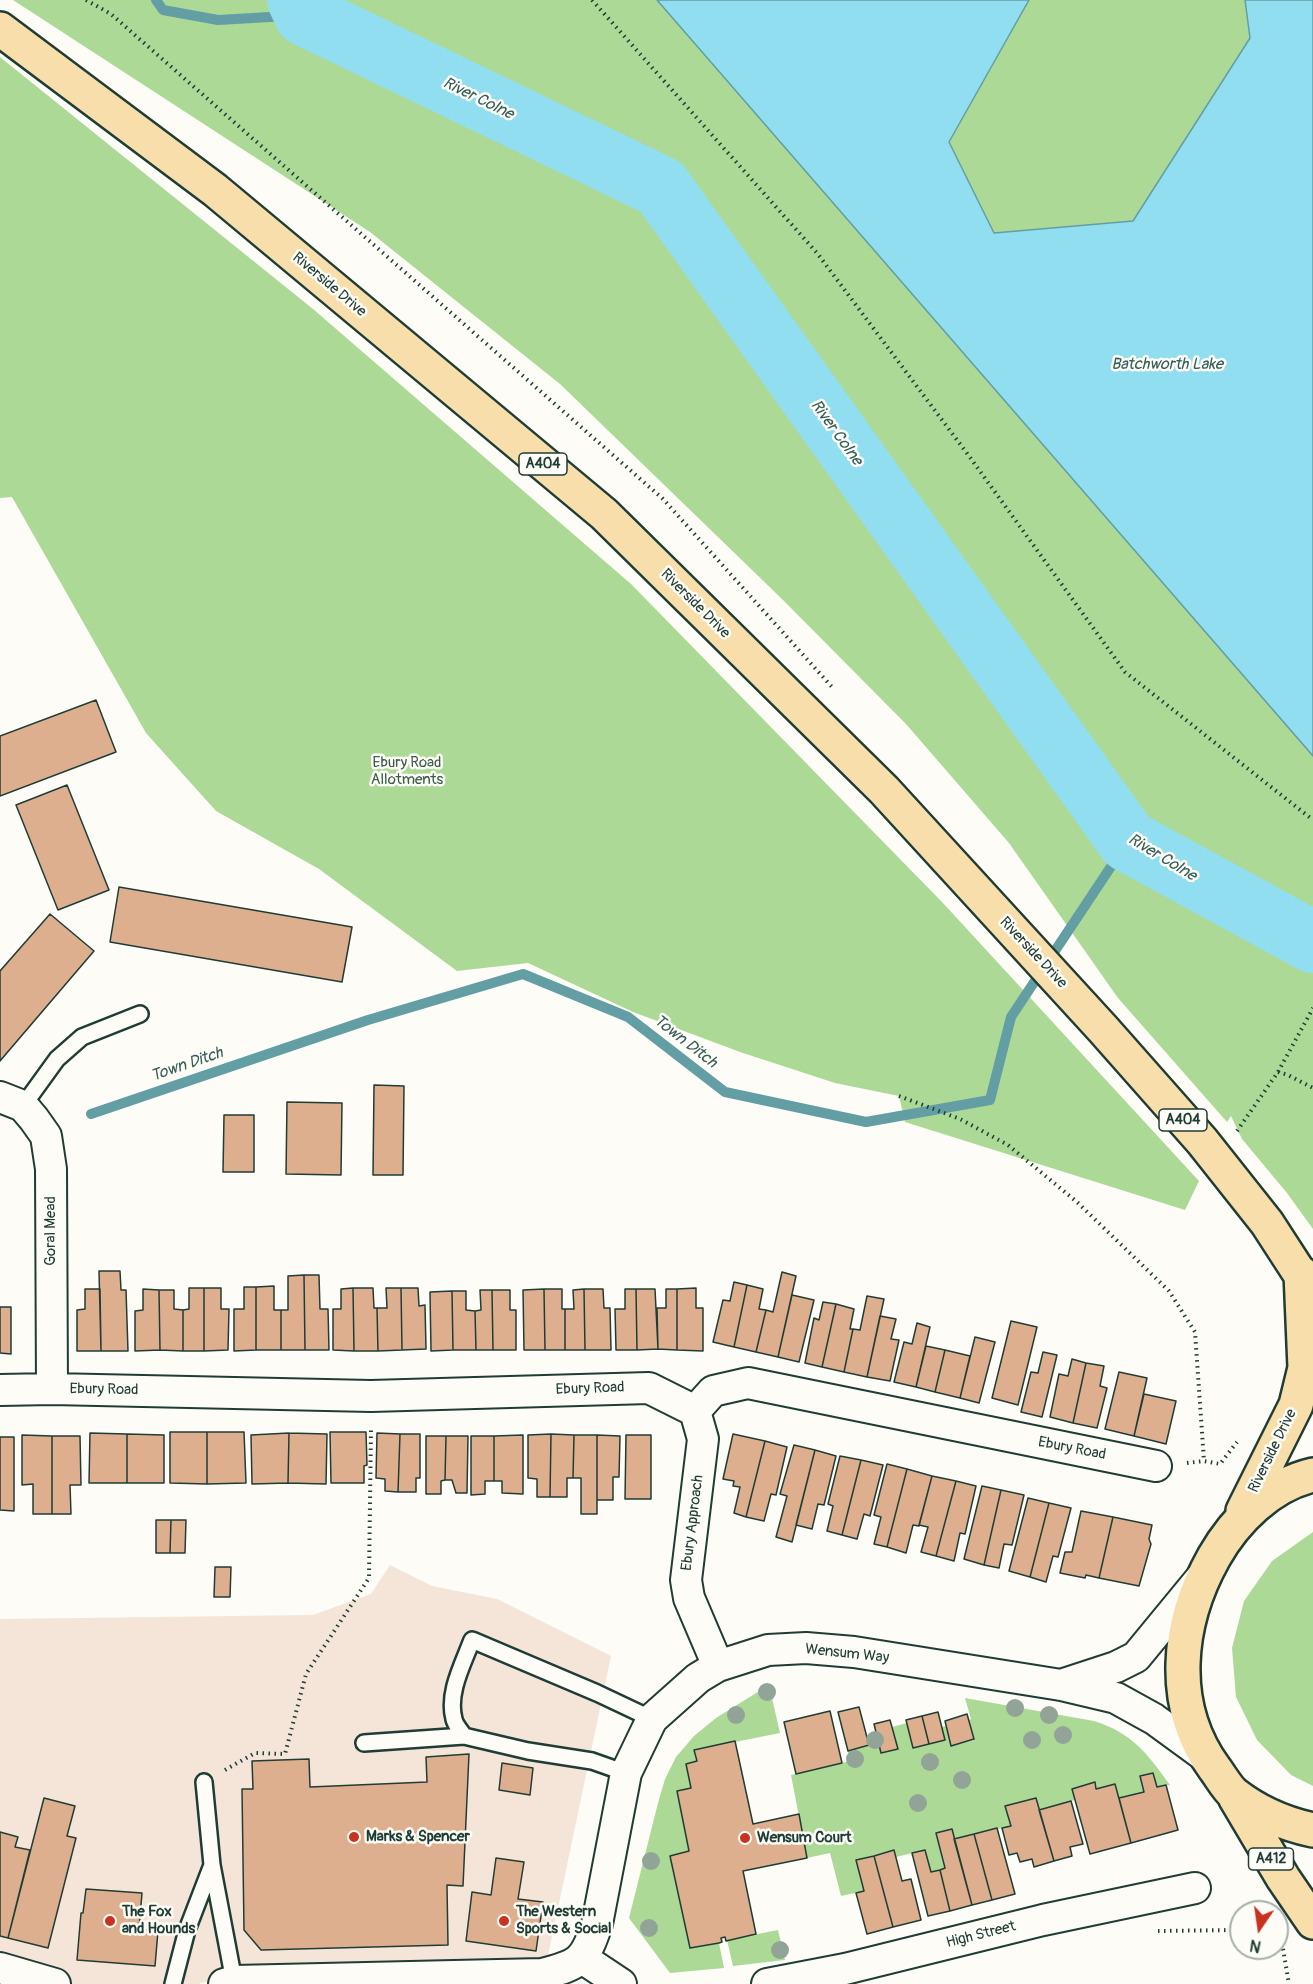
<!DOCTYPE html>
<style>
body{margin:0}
#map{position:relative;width:1313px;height:1984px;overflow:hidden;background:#fdfcf7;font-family:Pangolin,sans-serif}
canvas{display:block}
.north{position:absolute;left:1229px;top:1900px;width:60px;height:60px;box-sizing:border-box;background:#fdfcf7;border:2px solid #a4b0a9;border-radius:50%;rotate:193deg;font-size:16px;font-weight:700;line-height:24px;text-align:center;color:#1f3d34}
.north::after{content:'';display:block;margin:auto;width:21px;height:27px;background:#c8321e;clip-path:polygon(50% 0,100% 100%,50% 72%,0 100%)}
</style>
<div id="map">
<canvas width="1313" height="1984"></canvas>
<div class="north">N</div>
</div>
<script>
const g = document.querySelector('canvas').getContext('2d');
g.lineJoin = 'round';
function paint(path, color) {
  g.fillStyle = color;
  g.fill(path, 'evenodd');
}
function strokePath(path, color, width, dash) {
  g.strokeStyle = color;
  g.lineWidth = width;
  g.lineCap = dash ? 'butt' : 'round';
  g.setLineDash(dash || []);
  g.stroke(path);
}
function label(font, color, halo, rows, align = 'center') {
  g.font = font + ' Pangolin,sans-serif';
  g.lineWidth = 5;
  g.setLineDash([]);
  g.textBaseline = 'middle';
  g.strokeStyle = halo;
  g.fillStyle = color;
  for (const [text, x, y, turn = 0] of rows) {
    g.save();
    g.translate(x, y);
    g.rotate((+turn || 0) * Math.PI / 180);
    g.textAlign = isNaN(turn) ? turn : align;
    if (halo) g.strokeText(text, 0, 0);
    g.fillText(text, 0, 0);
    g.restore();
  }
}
paint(new Path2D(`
 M390 1565 432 1586 497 1599 611 1656 546 1965 278 1963 198 1984H0V1619L313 1615 371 1594Z`), '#f4e5d8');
paint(new Path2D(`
 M13 0H1313V1229L1287 1193 1242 1139 1231 1116 1227 1122 1118 998 1009 843 906 724 783 600 560 384 370 232Z
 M0 57 313 309 631 584 942 902 1199 1181 1185 1210 905 1122 899 1096 835 1083 740 1052 633 1012 528 963 457 971 319 869 216 811 146 733 12 497 0 498Z
 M1313 1532V1786L1291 1775 1257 1740 1236 1697 1232 1648 1244 1601 1272 1561Z
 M769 1685 780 1733 695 1750 697 1761 686 1764 691 1788 677 1792 689 1851 670 1856 690 1948 719 1943 724 1968 670 1973 629 1918 658 1803 665 1779 676 1757 694 1736 716 1718Z
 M965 1698 1094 1721C1132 1733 1147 1753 1170 1785L1157 1787 1153 1773 1140 1776 1144 1792 1119 1798 1096 1789 1094 1782 1072 1789 1075 1800 1071 1801 1039 1810 1005 1806 1011 1826 954 1839 951 1829 936 1833 945 1868 931 1872 925 1850 896 1857 894 1850 857 1860 864 1891 841 1896 830 1853 807 1858 791 1775 850 1761 848 1751 869 1745 867 1740 877 1737 892 1727 907 1723 913 1748 945 1740 942 1727 946 1726 951 1746 974 1740 969 1720 971 1719Z
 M778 1930 785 1960 733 1966 727 1940Z`), '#add997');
const water = new Path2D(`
 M657 0H1029L949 142 994 233 1133 221 1250 38 1245 0H1313V756Z`);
paint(water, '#90deef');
strokePath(water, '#639ea4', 1.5);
strokePath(new Path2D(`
 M156 0 163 10 218 20 305 15
 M91 1114 368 1020 523 974 628 1017 725 1092 866 1122 990 1100 1011 1017 1128 841`), '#639ea4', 10);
strokePath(new Path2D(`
 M298 0 305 15 661 187 1128 841 1313 942`), '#90deef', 62);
const building = new Path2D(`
 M96 700 116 752 0 796V736Z
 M67 785 109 890 58 910 16 805Z
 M119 887 352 927 342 982 110 942Z
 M50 914 94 951 0 1061V971Z
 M374 1085 404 1086 403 1175H373Z
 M287 1102 342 1103 341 1175 286 1174Z
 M224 1115H254V1172H223Z
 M99 1271H120L121 1290H126L128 1351H101Z
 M782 1272 796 1276 778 1357 756 1352 766 1310 773 1312Z
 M304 1275H319L320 1309H328L329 1350H305Z
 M304 1275 305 1350H281V1310H288V1276Z
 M734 1282 747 1285 734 1347 713 1342 723 1300 730 1301Z
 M747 1285 763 1289 759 1309 766 1310 756 1352 734 1347Z
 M274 1286V1310H281V1350H256V1287Z
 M244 1287H256V1350L234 1351V1309H244Z
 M189 1288H204V1351H183V1310L189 1309Z
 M204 1288H221V1309H229L228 1350 204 1351Z
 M353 1288H373L374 1308H377L378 1351H354Z
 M353 1288 354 1351 333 1350V1309H341V1289Z
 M386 1288H401L402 1350 378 1351 377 1308H387Z
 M401 1288H418L419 1306 425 1305 426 1349 402 1350Z
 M696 1288V1308H703V1351L677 1350V1289Z
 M85 1289H100L101 1351H77V1310L85 1309Z
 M143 1289 159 1290 160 1350 135 1351V1311L143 1310Z
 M544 1289H562V1309H565V1350H545Z
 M544 1289 545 1350H524L523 1290Z
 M584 1289H603L604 1308H610L611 1350H585Z
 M584 1289 585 1350H565V1309H574L573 1290Z
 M625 1289H636L637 1350H616L615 1309H625Z
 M636 1289H655L658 1349 637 1350Z
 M666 1289H677V1350L658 1349 657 1308H666Z
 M159 1290H174V1309L183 1310V1351L160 1350Z
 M480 1290H492L493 1350H476L475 1311 481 1310Z
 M492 1290H510V1310H516V1350H493Z
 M452 1291H466V1310L475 1311 476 1350H453Z
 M452 1291 453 1350 431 1351 430 1292Z
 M792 1295 814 1300 799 1362 778 1357Z
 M867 1296 884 1299 867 1377 844 1372 853 1329 860 1330Z
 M823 1302 836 1304 822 1367 805 1363 814 1318 819 1320Z
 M836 1304 854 1309 850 1329H853L844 1372 822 1367Z
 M0 1307H11V1354L0 1353Z
 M880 1316 896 1319 891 1339 899 1340 890 1381 867 1377Z
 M1011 1321 1037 1327 1018 1405 992 1398Z
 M917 1323 930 1327 916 1387 894 1382 904 1342 912 1344Z
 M975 1337 995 1342 979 1403 960 1398Z
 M926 1346 945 1350 935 1392 916 1387Z
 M945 1350 970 1356 960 1398 935 1392Z
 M1043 1352 1057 1355 1042 1417 1021 1412 1031 1372 1038 1373Z
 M1072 1359 1086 1363 1073 1423 1050 1417 1059 1374 1068 1376Z
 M1086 1363 1104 1366 1100 1386 1107 1388 1097 1428 1073 1423Z
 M1119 1372 1147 1378 1134 1436 1105 1429Z
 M1144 1394 1176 1401 1166 1444 1134 1436Z
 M170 1432H207V1484L170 1483Z
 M207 1432H244L246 1483 207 1484Z
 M330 1432H366L367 1465 364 1466V1483H331Z
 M90 1433 127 1434V1483H89Z
 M289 1433 327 1434 326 1484 288 1483Z
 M289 1433 288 1483 252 1484 251 1435Z
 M377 1433 400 1434 398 1492 385 1491V1479L376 1478Z
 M127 1434 164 1435V1483H127Z
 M400 1434H420V1478H416V1492H398Z
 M551 1434 574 1435 573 1478H567V1497H550Z
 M551 1434 550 1497H537V1479L528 1478V1435Z
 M733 1434 765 1441 746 1517 734 1513 740 1487 733 1486 734 1481 723 1479Z
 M22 1435 52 1436V1514H33V1484L22 1485Z
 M523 1435V1494L502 1493V1481H494V1436Z
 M574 1435H597V1514H581V1478H573Z
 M597 1435 620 1436 619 1477H613V1500H597Z
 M626 1435H651V1499H625Z
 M52 1436H80L81 1485H70L71 1514H52Z
 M426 1436H446L445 1480 441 1481V1494H426Z
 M446 1436H468L467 1493H456L452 1480H445Z
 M471 1436H494V1481H485V1494L471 1495Z
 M0 1437H14V1511L0 1510Z
 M765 1441 787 1447 776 1495 771 1494 764 1521 746 1517Z
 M794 1445 815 1450 792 1542 776 1537 787 1496 780 1494Z
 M815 1450 836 1456 824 1505 818 1504 812 1529 796 1525Z
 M840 1456 861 1460 842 1535 827 1531 833 1506 828 1504Z
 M861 1460 883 1465 870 1516 864 1514 857 1539 842 1535Z
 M887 1464 907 1469 887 1547 874 1544 881 1517 874 1515Z
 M907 1469 932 1476 919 1526 913 1525 906 1553 887 1547Z
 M932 1476 956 1481 936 1556 921 1552 928 1527 919 1525Z
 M956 1481 976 1486 965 1534 960 1533 954 1561 936 1556Z
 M982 1486 1001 1490 984 1565 964 1559Z
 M1001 1490 1024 1495 1012 1545 1004 1544 999 1568 984 1565Z
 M1028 1498 1049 1503 1030 1577 1009 1571Z
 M1049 1503 1071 1508 1058 1557 1053 1556 1046 1582 1030 1577Z
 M1081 1511 1113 1517 1099 1578 1086 1575 1085 1578 1060 1573 1065 1552H1072Z
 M1113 1517 1152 1525 1149 1539 1151 1544 1139 1586 1099 1578Z
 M156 1520H171L170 1553H156Z
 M171 1520H186L185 1553H170Z
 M215 1567H231L230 1597H214Z
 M859 1707 869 1745 848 1751 838 1712Z
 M830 1711 842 1763 796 1774 784 1722Z
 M938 1712 945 1740 929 1744 922 1716Z
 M967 1714 974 1739 951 1746 945 1721Z
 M922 1716 929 1744 913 1748 906 1720Z
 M890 1720 898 1749 881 1753 874 1724Z
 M735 1741 753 1824 799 1814 807 1858 743 1871 756 1934 726 1941 725 1937 721 1938 722 1942 719 1943 690 1948 670 1856 689 1851 677 1791 691 1788 686 1764 697 1761 694 1750Z
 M469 1754 463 1886 447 1885 448 1945 261 1950 244 1930 242 1789H253L252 1761 309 1759 310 1787 427 1782 426 1757Z
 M502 1763 533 1768 530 1795 499 1790Z
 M1153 1773 1157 1787 1166 1785 1178 1830 1131 1843 1119 1798 1144 1792 1140 1776Z
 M1095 1782 1096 1789 1115 1784 1131 1843 1090 1854 1072 1789Z
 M44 1798 75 1806 67 1836 76 1838 48 1948 8 1938Z
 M1036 1798 1054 1861 1034 1867 1032 1859 1020 1862 1017 1853 1009 1855 1002 1828 1011 1826 1005 1806Z
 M1071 1801 1083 1844 1070 1847 1072 1856 1054 1861 1039 1810Z
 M997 1828 1015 1894 992 1900 974 1834Z
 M952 1829 972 1905 950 1911 940 1870 945 1868 936 1833Z
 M0 1832 18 1837 15 1847 30 1850 8 1938 0 1936Z
 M974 1834 992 1900 972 1905 954 1839Z
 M894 1850 902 1881 911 1879 921 1920 893 1927 874 1856Z
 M925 1850 931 1872 940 1870 950 1911 928 1916 912 1853Z
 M874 1856 893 1927 867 1934 856 1893 864 1891 856 1860Z
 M496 1858 524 1862 518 1899 543 1902 536 1951 466 1941 472 1892 491 1895Z
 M86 1889 142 1893 139 1929 158 1931 155 1966 77 1960 81 1913H83Z`);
paint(building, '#deaf8f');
strokePath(building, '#1f3d34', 1.5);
const lane = new Path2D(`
 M23 1106 57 1059 82 1037 140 1014
 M464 1736C461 1731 455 1725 454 1719 447 1693 463 1664 472 1640L597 1693 652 1719
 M364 1743 464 1736 528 1751 592 1761 626 1773
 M204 1782 212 1865 234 1981
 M173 1984 187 1930 212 1865`);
const street = new Path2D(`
 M0 1097 23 1106 34 1119 46 1136 51 1169 52 1389
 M0 1390 52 1389 371 1396 649 1388 695 1411 713 1391 748 1383 1156 1466
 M695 1411 703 1439 686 1580 689 1598 718 1666
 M1061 1685 1116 1667 1136 1657 1201 1578
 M582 1958 621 1984
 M0 1968 55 1984
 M224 1984 234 1981 542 1974C579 1965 585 1961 597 1924L626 1773 652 1719 698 1678 718 1666 768 1650 806 1648 854 1652 1061 1685 1116 1698 1154 1719 1206 1757
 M767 1984 845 1969 1043 1920 1195 1888`);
const primary = new Path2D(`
 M0 29 215 190 604 514 884 790 1103 1029 1202 1141 1267 1223 1313 1294
 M1313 1475C1270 1485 1235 1520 1214 1557 1177 1623 1168 1705 1215 1769 1221 1777 1227 1788 1234 1794 1257 1812 1285 1824 1313 1830
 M1243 1511 1296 1405 1305 1368 1301 1273
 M1235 1797 1283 1878 1313 1922`);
strokePath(lane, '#1f3d34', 20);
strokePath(street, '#1f3d34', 34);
strokePath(primary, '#1f3d34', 38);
strokePath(new Path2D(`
 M86 0 111 14 663 499 832 687
 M592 0 817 253 969 456 1125 672 1313 820
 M1278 1072 1288 1075 1313 1088
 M899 1096 960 1119 1008 1145 1077 1202 1169 1291 1195 1332 1204 1461
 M1237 1131 1278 1072 1313 1008
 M1187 1463 1204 1461 1220 1464 1237 1442
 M225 1770 255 1753 285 1754 306 1674 369 1578 371 1428
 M1158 1931 1235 1930
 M1281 1937 1289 1984`), '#1f3d34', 4, [1.5, 4.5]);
strokePath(lane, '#fdfcf7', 15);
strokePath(street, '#fdfcf7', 30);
strokePath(primary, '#f8deab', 33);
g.fillStyle = '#92a497';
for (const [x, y] of [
 [767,1692],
 [1015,1708],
 [736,1715],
 [1049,1715],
 [1063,1735],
 [875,1740],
 [1032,1740],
 [855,1759],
 [930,1762],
 [962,1780],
 [918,1803],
 [651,1861],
 [649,1928],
 [780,1950]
]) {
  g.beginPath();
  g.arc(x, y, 9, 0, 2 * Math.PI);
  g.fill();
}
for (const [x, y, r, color] of [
 [354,1837,6,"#c8321e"],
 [745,1838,6,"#c8321e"],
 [110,1921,6,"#c8321e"],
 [504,1921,6,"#c8321e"]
]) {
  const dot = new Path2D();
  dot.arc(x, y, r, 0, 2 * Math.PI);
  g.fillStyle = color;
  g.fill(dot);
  strokePath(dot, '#fdfcf7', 2);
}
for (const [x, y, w] of [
 [543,464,48],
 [1183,1120,48],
 [1271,1859,45]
]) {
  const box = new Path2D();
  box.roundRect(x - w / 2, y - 11, w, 22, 4.5);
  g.fillStyle = '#fdfcf7';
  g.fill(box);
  strokePath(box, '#1f3d34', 1.5);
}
label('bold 14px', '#1f3d34', null, [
 ["A404",543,464],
 ["A404",1183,1120],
 ["A412",1271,1859]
]);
label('15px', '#1f3d34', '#fdfcf7', [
 ["Riverside Drive",329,285,40],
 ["Riverside Drive",695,604,45],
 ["Riverside Drive",1033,953,47],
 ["Goral Mead",51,1231,-90],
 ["Ebury Road",590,1389,-2],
 ["Ebury Road",104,1390,1],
 ["Ebury Road",1072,1449,11],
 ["Riverside Drive",1273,1451,-64],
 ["Ebury Approach",693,1523,-83],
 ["Wensum Way",847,1654,6],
 ["High Street",981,1935,-14]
]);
label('15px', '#3b5c48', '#fdfcf7', [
 ["Ebury Road",407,763],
 ["Allotments",407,780]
]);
label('bold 15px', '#1f3d34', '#fdfcf7', [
 ["Marks & Spencer",366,1837],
 ["Wensum Court",757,1838],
 ["The Fox",122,1912],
 ["and Hounds",122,1929],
 ["The Western",516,1912],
 ["Sports & Social",516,1929]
], 'left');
label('italic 16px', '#365d59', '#fdfcf7', [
 ["River Colne",478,99,26],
 ["Batchworth Lake",1167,365],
 ["River Colne",836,433,54],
 ["River Colne",1162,858,31],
 ["Town Ditch",685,1042,38],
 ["Town Ditch",187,1065,-19]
]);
</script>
